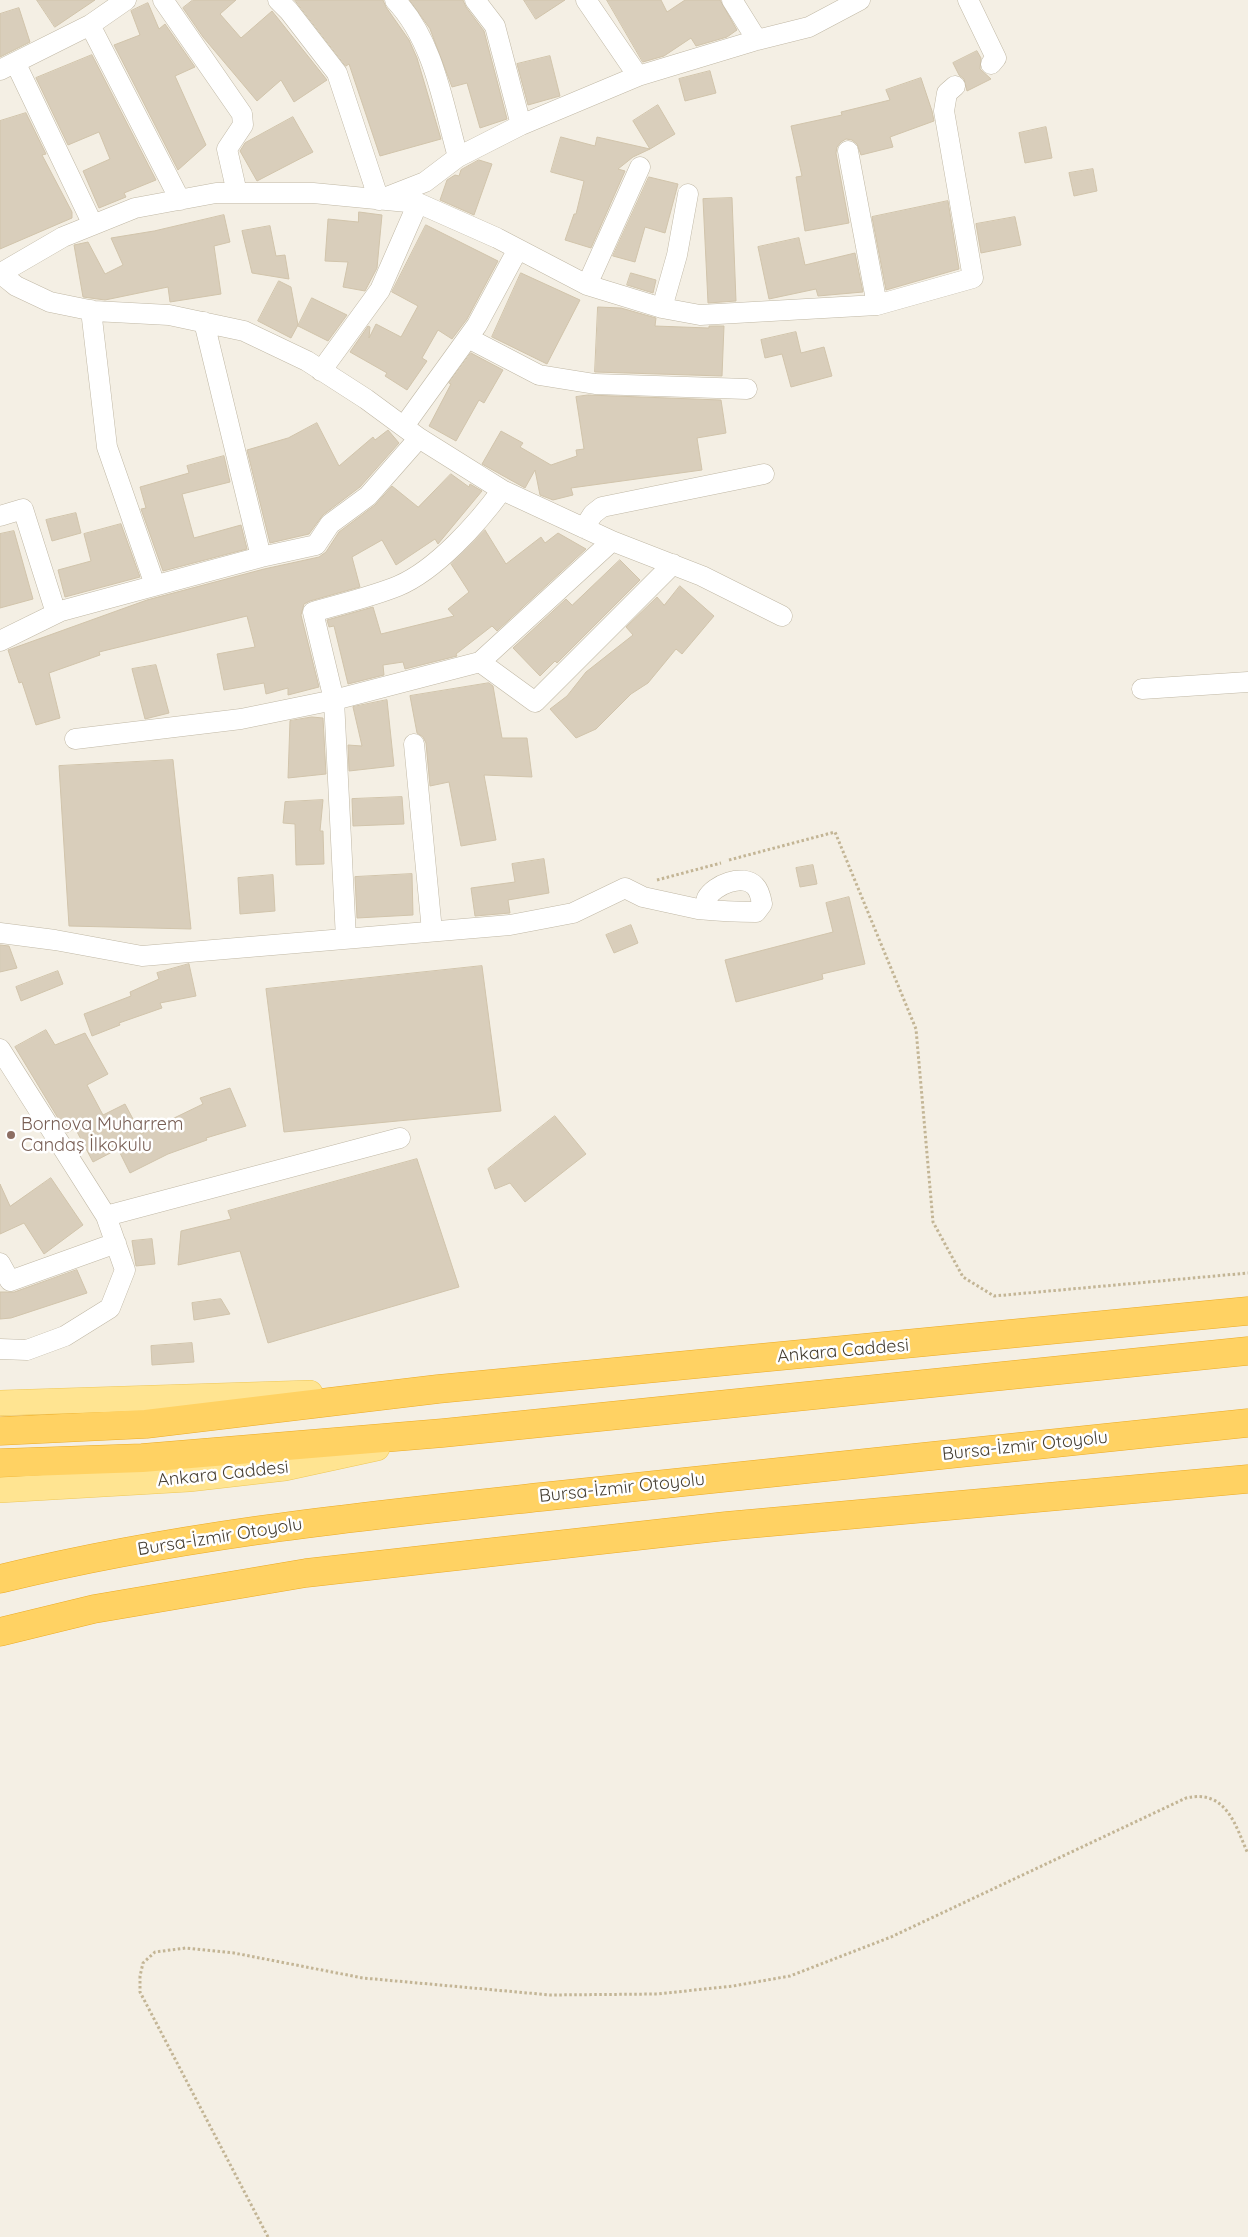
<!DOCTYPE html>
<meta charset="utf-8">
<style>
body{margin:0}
canvas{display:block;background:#f4efe4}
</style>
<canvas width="1248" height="2237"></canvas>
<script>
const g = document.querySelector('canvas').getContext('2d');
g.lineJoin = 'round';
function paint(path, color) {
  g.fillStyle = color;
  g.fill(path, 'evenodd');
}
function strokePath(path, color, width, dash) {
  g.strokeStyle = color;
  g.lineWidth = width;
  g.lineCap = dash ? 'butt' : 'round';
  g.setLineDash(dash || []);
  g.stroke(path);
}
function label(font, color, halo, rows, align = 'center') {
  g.font = font + ' Quicksand,sans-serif';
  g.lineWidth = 5;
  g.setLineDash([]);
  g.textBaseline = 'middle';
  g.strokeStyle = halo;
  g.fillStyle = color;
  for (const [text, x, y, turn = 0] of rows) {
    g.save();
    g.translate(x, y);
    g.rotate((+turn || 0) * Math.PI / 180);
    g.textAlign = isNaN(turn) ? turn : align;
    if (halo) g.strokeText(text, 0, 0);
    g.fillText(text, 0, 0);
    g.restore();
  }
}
const building = new Path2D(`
 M37 0H95L55 27Z
 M193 0H236L220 14 241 38 272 11 327 80 294 102 281 80 257 101 203 37 183 8Z
 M295 0H383L386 7 409 40 417 58 441 139 380 156 349 64 346 66Z
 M410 0H463L466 7 484 31 507 119 480 128 467 83 452 87 430 29Z
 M524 0H565L536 19Z
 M607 0H661L667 12 685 0H720L737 30 727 37 696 46 691 38 664 56 643 62Z
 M148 3 159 29 165 24 195 67 175 76 206 145 178 170 114 45 140 35 131 11Z
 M19 8 30 42 0 57V14Z
 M977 51 981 58 980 69 991 79 967 91 964 79 959 75 953 63Z
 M92 55 156 180 124 193 126 197 99 208 83 171 110 159 99 132 68 145 36 78Z
 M550 56 560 96 528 105 517 64Z
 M710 71 716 93 685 101 679 79Z
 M921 78 932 111 934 121 890 137 893 147 861 155 857 144 852 140 846 139 841 142 837 147 836 153 849 223 805 231 796 177 802 176 791 126 842 115 841 112 890 100 886 90Z
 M658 105 675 134 650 149 633 121Z
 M26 113 46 154 42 155 72 212V218L0 249V121Z
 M293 117 313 152 257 181 240 151 245 143Z
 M1046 127 1052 158 1025 163 1019 133Z
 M561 137 595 146 597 137 650 149 633 157 618 169 625 171 591 248 565 240 574 214H576L584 181 551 172Z
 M479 160 492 164 474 215 440 200 447 180 455 175 459 176 461 170Z
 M1093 169 1097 191 1074 196 1069 173Z
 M649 177 678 184 665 233 645 227 635 262 613 256Z
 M732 198 736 301 708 303 703 199Z
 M948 201 959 269 886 290 872 217Z
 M359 212 382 215 377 268 365 291 343 287 348 262 325 261 328 219 358 222Z
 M224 215 230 242 214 246 221 294 170 302 168 287 105 300 83 297 74 245 88 242 105 274 123 265 111 238 154 231Z
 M1015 217 1021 245 981 253 976 224Z
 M426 225 498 261 467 319 452 339 438 330 422 358 427 361 407 390 385 376 387 373 350 352 368 326 370 327 369 338 376 324 401 337 418 306 392 292Z
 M270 226 276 256 285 255 289 279 252 273 242 231Z
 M799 238 805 265 855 253 863 292 818 296 816 289 769 299 758 247Z
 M521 273 580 300 547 364 492 337Z
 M631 273 656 280 653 293 627 285Z
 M279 281 291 287 298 325 291 338 258 321Z
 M312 298 347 315 328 341 298 326Z
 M598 307 621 308 656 318 655 326 709 328V326H724L722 376 595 372Z
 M796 332 801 353 824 347 832 376 791 387 782 354 765 358 761 340Z
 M471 353 503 370 484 403 479 400 456 441 429 426 451 384 449 383Z
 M588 395 721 400 726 433 697 438 702 470 571 488 573 495 553 500 540 495 535 470 525 488 482 464 501 431 523 443 520 447 551 465 577 456 576 450 584 449 576 397Z
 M317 423 339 466 373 437 375 440 388 430 399 443 360 487 323 515 309 534 270 543 247 450 288 438Z
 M224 456 230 482 182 494 194 538 241 525 247 549 163 571 141 509 146 508 140 487 189 473 187 466Z
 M451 474 469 487 470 484 482 491 438 544 435 539 396 565 382 540 352 557 360 587 310 601 304 604 301 615 319 687 288 695V688L266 694 264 683 224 690 217 654 255 647 247 616 99 652 100 655 49 673 60 718 36 725 22 682 19 683 8 650 147 600 264 569 319 557 326 552 339 532 375 505 392 486 418 507Z
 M76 513 81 533 52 541 46 520Z
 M121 524 140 577 65 597 58 570 91 561 84 534Z
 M485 530 506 564 541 537 545 543 558 533 586 549 497 631 492 626 456 654 457 656 405 669 403 662 383 665 384 675 348 684 334 626 329 627 327 620 373 607 381 634 454 616 448 609 469 592 451 564Z
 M14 531 33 599 0 608V534Z
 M620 560 640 580 557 663 555 661 540 676 513 648 566 599 572 605Z
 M680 586 714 616 682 654 676 649 648 683 631 694 596 729 576 738 550 709 567 696 586 672 633 635 626 627 657 597 664 605Z
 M156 665 169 713 145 719 132 669Z
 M489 683 493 686 502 738H527L532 777 484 775 496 840 461 846 449 782 430 786 426 743 423 737 417 733 410 696Z
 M387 700 394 766 349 771 348 745 362 746 353 707Z
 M312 717 323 718 326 774 288 778 290 721Z
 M173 760 191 929 69 926 59 766Z
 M402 797 404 824 353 826 352 799Z
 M323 800 320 831H323L324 864 296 865 295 824 283 823 285 802Z
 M544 859 549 893 508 900 510 913 475 916 471 888 515 882 512 864Z
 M813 865 817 884 800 887 796 868Z
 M412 874 413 915 357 918 355 877Z
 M273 875 275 911 240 914 238 878Z
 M849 897 865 964 822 974 823 979 736 1002 725 960 833 932 826 903Z
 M631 925 638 943 614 953 606 935Z
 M0 945 9 946 17 968 0 972Z
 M189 964 196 996 160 1003 162 1008 119 1023 120 1025 92 1036 84 1014 131 996 130 992 159 979 157 973Z
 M482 966 501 1111 284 1132 266 989Z
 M58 971 63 984 21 1001 16 987Z
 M46 1030 55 1045 85 1033 108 1074 87 1085 103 1115 125 1104 141 1134 203 1104 200 1098 230 1088 246 1126 206 1138 207 1140 168 1154 130 1173 118 1149 93 1162 75 1128 67 1133 15 1047Z
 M555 1116 586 1154 525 1202 510 1183 495 1189 488 1169Z
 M417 1159 459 1287 268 1343 240 1251 178 1265 181 1231 231 1219 228 1211Z
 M51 1178 83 1225 44 1254 24 1223 0 1234V1184L10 1206Z
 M152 1239 155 1264 136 1266 132 1241Z
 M77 1270 87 1293 11 1318 0 1319V1292H14Z
 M221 1299 230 1314 194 1320 192 1303Z
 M192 1343 194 1362 152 1365 151 1346Z`);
paint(building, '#d9cebb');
strokePath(building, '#d1c4ab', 1);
const minor = new Path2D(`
 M163 0 242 114 243 125 227 149 237 193
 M278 0 289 11 337 73 379 200 425 182 458 157 521 125 638 76
 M395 0C434 41 443 104 458 157
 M475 0 495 26 521 125
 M586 0 638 76 757 40 809 27 860 0
 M732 0 757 40
 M968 0 996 58 991 64
 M90 25 180 200
 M16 64 93 225
 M0 70 90 25 126 0
 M848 151 877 305
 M0 273 16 286 50 302 94 311 169 315 244 331 307 361 366 399 419 438 502 490 612 541 702 576 782 616
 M1 273 63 237 135 208 216 193H313L418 203 497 238 587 285 662 308 700 315 877 305 973 278 944 111 947 93 955 86
 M587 285 640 167
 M662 308 677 255 688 194
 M91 310 107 447 155 585
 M204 322 261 557
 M468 338 539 375 595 384 747 389
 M321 371 380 290 418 203
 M404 426 477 325 518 249
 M0 516 23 509 56 613
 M584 528 593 514 602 507 764 474
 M0 641 61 611 261 557 316 545 330 524 368 496 419 438
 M480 662 535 702 673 564
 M1142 689 1248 682
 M75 739 241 719 334 700 480 662 612 541
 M414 744 432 931
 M0 933 55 940 142 956 510 925 573 913 625 888 643 897 698 909C718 911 737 912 756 912L762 904C761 898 759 890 755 886 743 873 714 885 707 898 706 901 705 906 704 909
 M346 939 334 700 313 612C340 604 371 597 398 586 436 570 478 523 502 490
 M0 1049 106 1216 125 1270 110 1308 65 1336 27 1350 0 1349
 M106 1216 400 1138
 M0 1263 10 1281 116 1243`);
const major = new Path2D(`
 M0 1403 310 1393
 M0 1490 189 1479 285 1468 377 1448`);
const highway = new Path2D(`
 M0 1431 146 1424 438 1389 1248 1311
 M0 1463 142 1458 443 1433 1248 1351
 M0 1579C181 1534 365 1516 550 1496 782 1470 1015 1447 1248 1423
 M0 1632 94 1609 306 1573 726 1526 1248 1479`);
strokePath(minor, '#c0b8a5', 21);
strokePath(major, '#eec757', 26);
strokePath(highway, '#ebab26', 29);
strokePath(new Path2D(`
 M729 860 835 832 916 1029 933 1222 963 1277 994 1296 1248 1273
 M657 880 721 863
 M268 2237 140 1992V1976L143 1963 155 1952 186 1948 234 1953 363 1978 550 1995 657 1994 733 1986 790 1976 891 1937 1186 1798C1226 1789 1235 1824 1248 1854`), '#c3b595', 3, [2.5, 2.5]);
strokePath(minor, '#fff', 20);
strokePath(major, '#ffe491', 25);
strokePath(highway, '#ffd263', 28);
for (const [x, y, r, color] of [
 [11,1135,5,"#8d6e63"]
]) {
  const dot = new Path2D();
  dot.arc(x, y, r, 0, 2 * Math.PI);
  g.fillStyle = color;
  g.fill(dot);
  strokePath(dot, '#fff', 2);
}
label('18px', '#785e54', '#fff', [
 ["Bornova Muharrem",21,1125],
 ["Candaş İlkokulu",21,1146]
], 'left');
label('18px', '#463f33', '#fff', [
 ["Ankara Caddesi",843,1351,-5],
 ["Bursa-İzmir Otoyolu",1025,1446,-6],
 ["Ankara Caddesi",223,1474,-6],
 ["Bursa-İzmir Otoyolu",622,1488,-6],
 ["Bursa-İzmir Otoyolu",220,1537,-9]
]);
</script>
